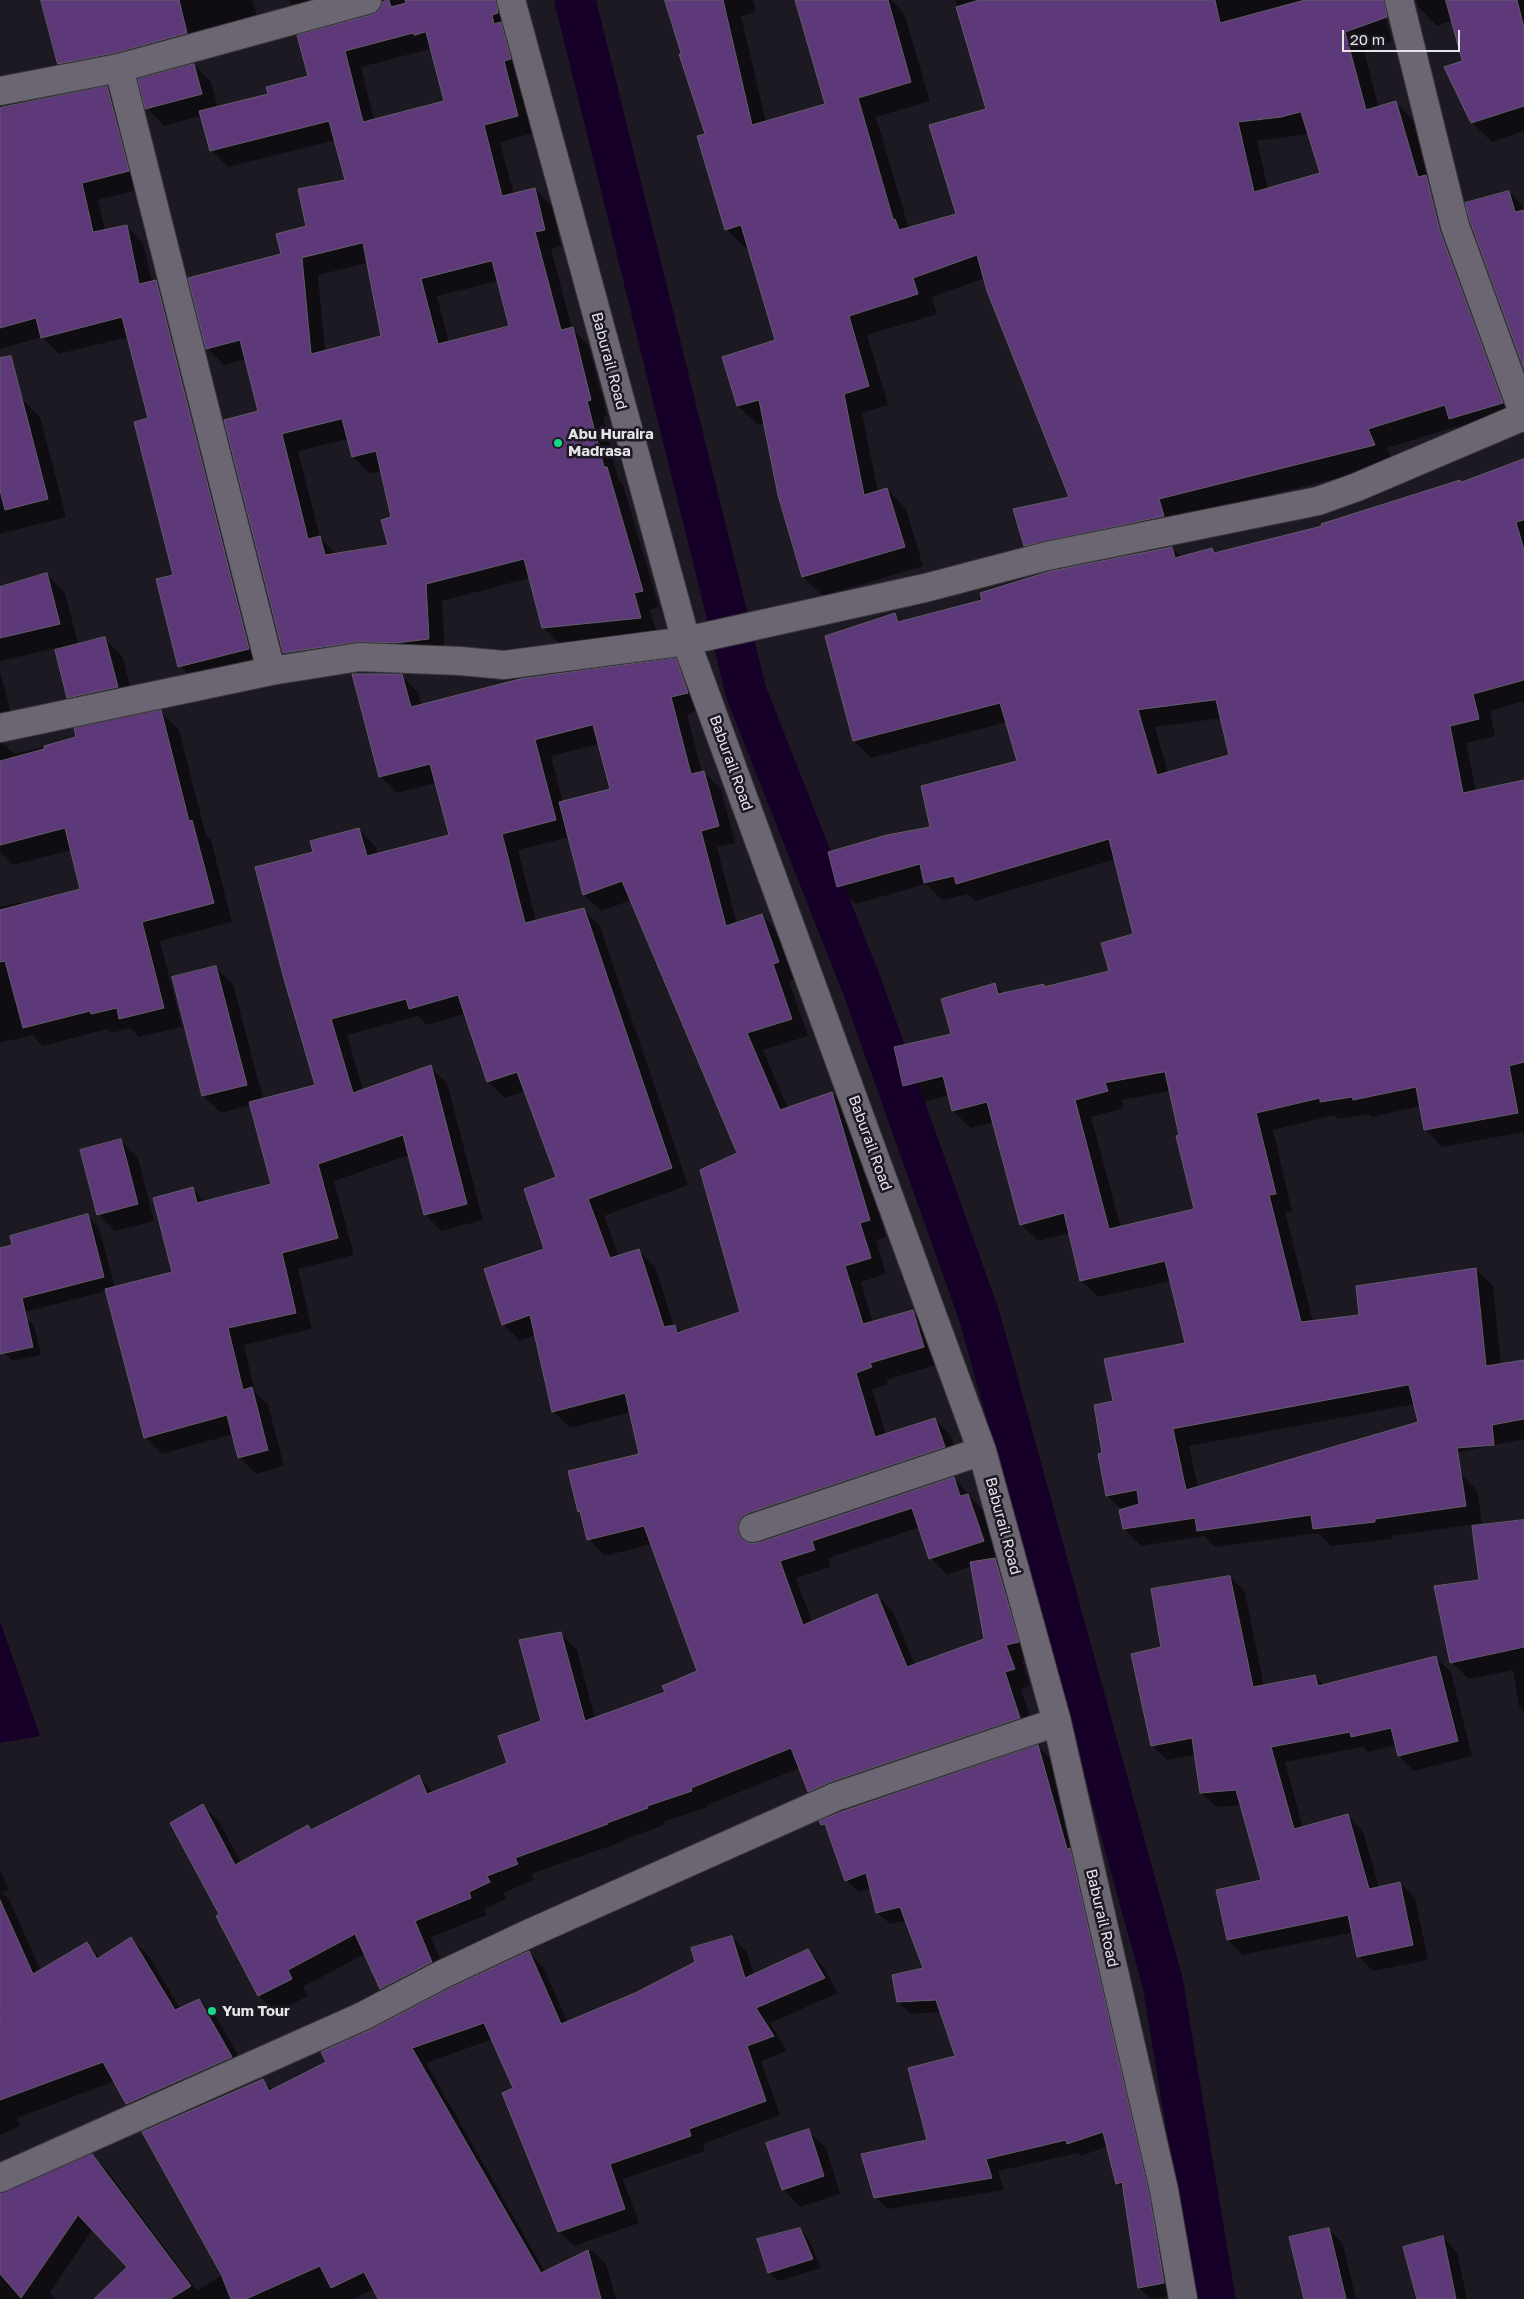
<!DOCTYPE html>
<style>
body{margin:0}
#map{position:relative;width:1524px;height:2299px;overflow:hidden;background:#1d1922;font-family:"Golos Text",sans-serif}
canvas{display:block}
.scale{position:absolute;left:1342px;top:30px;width:118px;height:22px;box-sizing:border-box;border:2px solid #e6e3e9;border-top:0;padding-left:6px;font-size:15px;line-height:18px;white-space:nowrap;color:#e6e3e9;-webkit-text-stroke:4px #1d1922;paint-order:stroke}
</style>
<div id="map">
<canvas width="1524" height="2299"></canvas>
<div class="scale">20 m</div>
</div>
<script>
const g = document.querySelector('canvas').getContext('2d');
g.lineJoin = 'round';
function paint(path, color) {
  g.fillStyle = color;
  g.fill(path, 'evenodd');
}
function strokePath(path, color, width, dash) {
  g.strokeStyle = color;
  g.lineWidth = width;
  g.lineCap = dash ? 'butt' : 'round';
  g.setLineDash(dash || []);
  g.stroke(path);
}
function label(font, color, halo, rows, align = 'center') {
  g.font = font + ' "Golos Text",sans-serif';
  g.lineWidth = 5;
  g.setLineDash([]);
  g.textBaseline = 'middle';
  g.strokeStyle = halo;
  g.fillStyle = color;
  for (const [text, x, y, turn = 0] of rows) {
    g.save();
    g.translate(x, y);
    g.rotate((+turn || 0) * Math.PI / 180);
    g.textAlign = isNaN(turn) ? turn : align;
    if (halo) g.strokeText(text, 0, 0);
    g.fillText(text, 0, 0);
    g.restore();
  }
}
paint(new Path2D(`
 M0 1621 40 1736 0 1743Z`), '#170028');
paint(new Path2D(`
 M41 0H252L257 16 198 31 203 50 76 80 59 63Z
 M289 0H499L534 133 500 142 514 195 535 189 552 206 561 246 551 249 572 328 589 346 607 416 603 417 619 481 623 485 659 607 650 610 657 634 560 644 543 627 530 578 442 601 445 656 301 670 284 653 259 412 246 359 224 365 207 348 282 254 347 181 336 140 228 167 211 150 202 115 164 126 147 108 194 65 211 82 218 108 269 95 310 77 372 16 379 12 383 5V1H381L307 21 291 4ZM430 49 432 52 445 101 374 120 361 67ZM368 263 382 337 325 351 318 275ZM498 281 510 327 449 343 437 296ZM348 439 353 457 370 474 381 471 392 518 389 546 337 555 320 537 298 451Z
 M667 0H753L756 12 741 16 766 122 827 104 796 0H891L904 13 930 101 876 117 909 229 957 215 988 109 955 0H1381L1392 41 1364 51 1379 108 1396 103 1415 122 1511 395 1502 397 1510 426 1470 438 1458 426 1387 448 1394 464 1178 518 1045 564 1025 545 1070 498 985 278 932 297 937 314 867 335 888 405 862 413 878 492 887 489 906 509 923 566 823 596 803 577 779 495 765 423 758 425 738 406 777 341 749 247 745 248 726 229 706 135ZM1309 134 1321 174 1268 189 1257 141Z
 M1416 0H1524V131L1492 142 1472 123 1445 68 1464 62 1453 20 1437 26 1418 7Z
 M107 88 124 104 145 188 98 200 105 230 126 226 143 243 152 282 156 281 173 298 265 666 196 683 180 666 175 576 149 419 128 337 59 354 42 337 0 349V103L2 109Z
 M1509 192 1522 205 1524 211V366Z
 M21 398 40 417 66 517 0 534V404Z
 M1524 460V701L1490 711 1495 736 1466 743 1476 791 1524 782V1132L1442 1147 1425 1129 1421 1106 1372 1117 1368 1114 1338 1119 1335 1115 1273 1130 1292 1211 1285 1212 1313 1322 1361 1316 1475 1269 1493 1286 1501 1365 1524 1361V1439L1440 1456 1415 1404 1189 1446 1198 1488 1460 1473 1477 1490 1482 1523 1392 1536V1539L1331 1546 1318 1533 1215 1547 1204 1536 1141 1546 1124 1529 1122 1510 1107 1496 1104 1454 1114 1402 1187 1344 1171 1281 1098 1297 1081 1280 1070 1233 1038 1241 1021 1224 994 1122 971 1128 953 1111 949 1095 921 1103 904 1086 953 1034 995 985 1004 994 1043 985 1046 988 1110 972 1135 935 1116 859 975 901 968 894 942 900 926 884 856 904 839 887 932 828 1019 761 1007 722 871 758 854 741 895 615 902 622 1172 548 1181 557 1212 550 1216 554 1323 527 1462 483ZM1222 718 1231 756 1168 773 1155 727ZM1170 1091 1195 1210 1121 1228 1091 1117 1124 1108 1122 1100Z
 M46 574 65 593 78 643 0 661V588Z
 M105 639 122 656 135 704 85 715 68 697Z
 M675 659 692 676 704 709 687 714 702 773 704 772 721 789 735 843 717 847 737 924 762 915 779 932 795 979 789 981 808 1036 763 1050 788 1109 832 1093 848 1110 886 1237 876 1240 886 1274 861 1282 873 1323 912 1311 929 1328 939 1364 886 1380 888 1384 872 1389 886 1435 935 1419 951 1436 960 1464 758 1534 754 1544 954 1478 984 1512 1000 1557 995 1559 1012 1576 1035 1659 1022 1661 1030 1686 1021 1689 1036 1735 826 1808 809 1791 800 1768 707 1805V1807L663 1822 664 1825 623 1840 624 1841 531 1874 534 1880 503 1893 506 1899 484 1909 487 1915 431 1937 448 1979 398 2005 382 1988 366 1953 303 1987 308 1996 276 2012 259 1996 217 1917 220 1915 203 1806 220 1823 241 1863 308 1827 312 1831 419 1777 434 1793 509 1764 542 1722 560 1633 577 1650 595 1719 666 1693 699 1672 652 1544 605 1556 589 1539 582 1515 579 1511 641 1455 631 1412 570 1428 553 1411 535 1335 520 1341 503 1324 546 1249 557 1178 526 1091 505 1098 488 1082 465 1014 427 1025 418 1016 347 1035 363 1090 430 1067 447 1083 483 1220 441 1231 425 1214 409 1155 334 1181 354 1255 298 1269 312 1329 244 1345 255 1392 268 1405 284 1466 256 1474 239 1457 233 1434 162 1454 145 1437 107 1291 13 1315 0 1300V1249L88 1216 99 1228 115 1288 173 1272 193 1189 206 1202 272 1185 251 1105 221 1113 203 1096 174 978 215 967 233 984 263 1099 317 1086 314 853 359 829 375 846 378 855 450 836 436 783 397 793 380 776 402 676 418 692 422 706ZM599 744 611 790 563 803 551 756ZM570 837 584 895 601 911 631 900 739 1154 741 1313 682 1333 674 1326 655 1267 639 1251 619 1257 604 1216 688 1185 600 926 583 909 536 921 518 850ZM523 1069 524 1071 496 1080V1078ZM631 1390 632 1392 563 1410V1407ZM920 1527 931 1558 947 1575 972 1566 985 1640 915 1665 893 1612 877 1595 812 1622 796 1578 831 1567 828 1558Z
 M0 672 16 731 9 735 3 744 15 754 78 738 160 711 179 730 206 836 211 840 232 922 160 941 182 1027 139 1037 130 1028 111 1033 107 1029 43 1046 32 1035 0 1043V907L20 902 23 905 82 890 72 850 13 865 0 852Z
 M121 1141 138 1158 154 1221 115 1231 98 1214Z
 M26 1318 34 1326 41 1355 13 1361 4 1353 0 1323Z
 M1524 1521V1712L1519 1706 1513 1670 1469 1679 1451 1662 1480 1581Z
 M1230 1577 1245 1592 1264 1686 1315 1676 1324 1685 1435 1657 1451 1672 1472 1756 1414 1771 1399 1756 1396 1745 1368 1752 1363 1747 1285 1762 1303 1828 1348 1816 1363 1831 1379 1888 1400 1883 1415 1898 1428 1960 1373 1971 1358 1956 1353 1932 1243 1955 1228 1940 1217 1891 1263 1881 1242 1805 1216 1807 1201 1792 1195 1755 1167 1760 1152 1745 1162 1648Z
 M1038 1746 1050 1759 1078 1858 1176 2295 1151 2299 1139 2288 1124 2190 1117 2183 1108 2146 1081 2156 1078 2153 998 2171 1004 2190 888 2209 875 2197 929 2141 957 2056 941 2012 911 2014 898 2002 924 1969 906 1921 890 1924 877 1912 871 1888 859 1892 846 1880 829 1831 822 1824Z
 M0 1869 9 1890 1 1892 9 1899 41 1971 87 1944 101 1958 131 1939 149 1956 180 2009 199 2000 217 2018 249 2075 145 2121 127 2104 115 2081 17 2118 20 2126 0 2135Z
 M732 1937 747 1952 754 1975 808 1951 823 1966 838 1993 770 2023 787 2051 761 2061 780 2115 703 2144 705 2151 623 2179 639 2223 574 2246 559 2231 515 2089 493 2039 426 2063 545 2272 591 2250 606 2264 616 2299H379L374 2289 353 2299H96L129 2267 93 2229 50 2292 56 2299H0V2194L92 2156 107 2170 197 2291 223 2274 263 2081 273 2090 327 2062 371 2031 529 1952 543 1967 568 2023 635 1994 696 1962Z
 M808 2131 826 2148 840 2194 800 2207 783 2189Z
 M800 2229 808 2238 821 2268 778 2281 769 2272Z
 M1329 2229 1343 2244 1356 2299H1306Z
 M1442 2237 1457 2252 1467 2299H1418Z`), '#0007');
strokePath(new Path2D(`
 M575 0 746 692 862 986 980 1318 1163 1984 1215 2299`), '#170028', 41);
const building = new Path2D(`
 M41 0H179L187 33 115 53 58 64Z
 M389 0 391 7 406 3 405 0H496L498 13 492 15 494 24 501 22 511 59 504 61 518 116 484 125 502 196 535 188 545 230 535 232 561 330 573 327 591 400 587 401 604 467H607L643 591 634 593 641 618 542 628 524 559 426 584 429 639 395 643 357 642 283 653 224 420 258 411 240 340 206 349 188 278 281 254 276 234 306 226 298 189 345 180 329 121 210 151 199 111 268 94 266 87 308 76 297 35 371 15 378 11 382 2ZM426 32 444 101 363 122 345 51 413 33 414 35ZM363 243 381 336 311 354 302 258ZM492 261 509 326 438 344 421 279ZM342 419 352 457 376 451 391 517 381 520 388 545 325 555 320 536 308 539 282 434Z
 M665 0H723L752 125 825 104 795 0H888L911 82 858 98 893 219H895L899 230 956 214 929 125 986 109 956 7 979 0H1215L1220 23 1305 0H1384L1387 17 1345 32 1366 110 1396 101 1418 177 1426 175 1440 231 1503 403 1449 419 1445 405 1368 429 1375 445 1159 499 1164 516 1024 546 1013 509 1069 497 987 291 977 255 913 278 918 294 849 316 869 386 844 394 864 495 887 488 905 547 802 577 778 495 759 400 737 406 722 357 775 340 741 225 725 230 697 136 705 134 679 54H681ZM1301 112 1320 173 1254 192 1238 122 1281 117Z
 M1446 0H1517L1524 28V106L1471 123 1444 67 1462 61Z
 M194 64 202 94 145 109 138 79Z
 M107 86 129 171 82 183 93 232 127 225 139 284 156 280 249 649 178 667 156 579 173 575 134 422 148 418 122 317 41 338 36 318 0 328V108Z
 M1509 191 1515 212 1524 210V369L1470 221 1465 203Z
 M11 356 48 499 5 510 0 490V358Z
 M1524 459V520L1516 522 1524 550V680L1473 694 1479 719 1450 726 1463 793 1524 780V1062L1509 1066 1518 1113 1424 1130 1416 1087 1353 1100 1352 1097 1320 1102V1098L1256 1113 1276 1194 1269 1195 1301 1322 1359 1315 1356 1286 1476 1268 1486 1366 1524 1360V1419L1492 1425 1494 1445 1457 1448 1466 1506 1375 1519V1522L1313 1529 1311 1515 1197 1531 1195 1518 1123 1529 1119 1510 1139 1504 1137 1490 1106 1496 1098 1454 1102 1453 1094 1405 1113 1401 1104 1359 1185 1343 1165 1261 1080 1281 1064 1213 1020 1225 987 1102 952 1111 943 1076 903 1086 894 1047 951 1034 941 999 995 983 998 994 1044 984V987L1109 971 1101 943 1133 934 1109 839 956 884 954 876 924 883 920 864 837 887 828 852 887 835 930 827 921 786 1017 761 1000 703 853 741 825 636 895 613 898 622 982 600 980 593 1051 571 1172 547 1175 558 1212 548 1214 553 1322 526 1321 524 1460 480 1461 482ZM1216 700 1229 755 1157 775 1138 710ZM1165 1072 1179 1135 1176 1136 1194 1209 1109 1229 1075 1100 1108 1091 1105 1083ZM1409 1385 1418 1422 1186 1490 1173 1429Z
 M47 573 60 624 0 638V587Z
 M105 637 118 687 67 698 55 650Z
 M676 658 688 693 671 697 691 774 704 771 719 826 701 831 726 926 762 914 779 962 773 964 792 1019 747 1033 780 1110 832 1092 870 1220 860 1223 871 1258 845 1266 863 1324 913 1310 924 1347 870 1363 872 1367 856 1373 875 1437 935 1418 945 1447 748 1513 742 1517 738 1524V1533L742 1539 749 1543H758L954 1477 960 1496 968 1494 984 1541 929 1559 912 1508 812 1541 815 1550 780 1561 803 1625 877 1594 907 1667 984 1639 970 1562 995 1558 1019 1642 1006 1645 1015 1669 1005 1672 1020 1718 830 1782 808 1792 791 1748 691 1788 692 1791 647 1806 648 1808 607 1823 608 1824 515 1858 518 1864 487 1876 490 1882 469 1892 471 1898 415 1921 432 1962 380 1989 355 1934 288 1970 292 1979 258 1996 216 1916 219 1914 170 1823 203 1804 235 1865 308 1825 311 1830 419 1775 427 1794 507 1763 498 1736 541 1721 519 1640 561 1632 585 1721 665 1692 662 1686 697 1671 644 1526 587 1540 580 1511 578 1512 568 1471 639 1454 625 1393 552 1412 530 1315 502 1325 484 1269 544 1249 524 1189 556 1177 517 1072 487 1082 458 995 409 1009 406 999 331 1019 353 1093 431 1065 467 1204 424 1215 403 1135 318 1164 338 1238 282 1253 296 1313 228 1328 243 1390 252 1387 268 1450 238 1458 227 1415 144 1438 105 1289 172 1272 153 1198 193 1187 197 1203 271 1184 249 1102 315 1085 284 979 255 867 313 852 310 841 359 828 367 856 449 835 430 764 379 777 352 674H402L411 707 520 679ZM593 725 610 789 559 802 583 895 622 881 737 1153 700 1170 740 1312 677 1333 675 1325 664 1327 639 1249 610 1258 588 1199 672 1168 584 908 525 923 502 834 556 820 535 740Z
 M161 710 189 821 192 820 214 903 142 922 164 1008 119 1019 117 1008 91 1014 90 1011 23 1028 5 961 0 962V910L80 889 65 828 0 845V761L44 749V746L76 737 74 728Z
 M216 966 247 1085 202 1096 172 977Z
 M121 1139 138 1204 97 1215 80 1150Z
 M88 1214 104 1277 22 1298 33 1347 0 1354V1248L12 1245 10 1236Z
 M1524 1520V1647L1450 1663 1434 1586 1479 1580 1472 1526Z
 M1230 1576 1253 1687 1315 1675 1318 1686 1436 1656 1458 1741 1398 1756 1391 1728 1351 1737 1350 1732 1271 1747 1294 1829 1348 1814 1369 1889 1400 1882 1413 1945 1357 1957 1348 1915 1227 1940 1216 1890 1261 1880 1236 1790 1200 1793 1192 1738 1151 1746 1131 1654 1161 1647 1151 1589Z
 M1038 1745 1067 1849 1070 1848 1149 2193 1164 2283 1138 2288 1122 2182 1116 2184 1103 2132 1067 2144 1066 2140 986 2159 992 2178 874 2198 861 2154 921 2141 923 2145 922 2141 927 2140 908 2068 955 2056 936 2000 897 2002 892 1975 923 1968 900 1907 876 1913 866 1873 845 1881 825 1824 821 1825 819 1821 841 1812Z
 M0 1900 33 1974 87 1942 97 1959 131 1937 175 2010 199 1999 232 2057 126 2104 103 2062 0 2100Z
 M732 1936 745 1978 808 1949 825 1978 756 2008 774 2036 747 2046 766 2101 689 2129 691 2136 610 2164 625 2209 558 2232 502 2093 513 2088 484 2023 412 2048 541 2273 588 2250 601 2299H378L364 2272 331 2288 320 2266 246 2299H231L221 2274 142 2132 263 2079 269 2091 326 2062 321 2052 370 2030 450 1988 529 1951 561 2024 635 1993 695 1962 691 1948Z
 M809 2129 824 2176 782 2190 766 2143Z
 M92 2154 191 2286 170 2299H94L127 2267 78 2215 21 2298 0 2274V2193Z
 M800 2228 813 2259 768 2273 757 2239Z
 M1329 2228 1346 2299H1304L1289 2237Z
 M1443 2236 1456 2299H1417L1403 2247Z`);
paint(building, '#5d397a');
strokePath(building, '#635d68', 1);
const minor = new Path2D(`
 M511 0 686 641 982 1451 1057 1722 1164 2190 1183 2299
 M1399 0 1455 226 1524 415
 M119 68 367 0
 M0 91 119 68 271 671
 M0 728 271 671 359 657 460 661 504 665 686 641 925 588 1047 556 1318 501 1357 487 1524 416
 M753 1528 982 1451
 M0 2178 363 2016 443 1974 528 1934 835 1797 1057 1722`);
strokePath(minor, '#39363c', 30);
strokePath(minor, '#6b6671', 28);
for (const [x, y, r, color] of [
 [558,443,5,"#15d989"],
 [212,2011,5,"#15d989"]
]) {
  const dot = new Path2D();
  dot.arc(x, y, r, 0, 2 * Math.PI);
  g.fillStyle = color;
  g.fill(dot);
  strokePath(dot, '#1d1922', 2);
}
label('15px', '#e6e3e9', '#1d1922', [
 ["Baburail Road",609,361,75],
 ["Baburail Road",731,763,70],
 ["Baburail Road",870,1143,70],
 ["Baburail Road",1003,1526,75],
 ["Baburail Road",1102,1918,77]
]);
label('bold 15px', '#e6e3e9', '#1d1922', [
 ["Abu Huraira",568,434],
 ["Madrasa",568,451],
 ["Yum Tour",222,2011]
], 'left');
</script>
